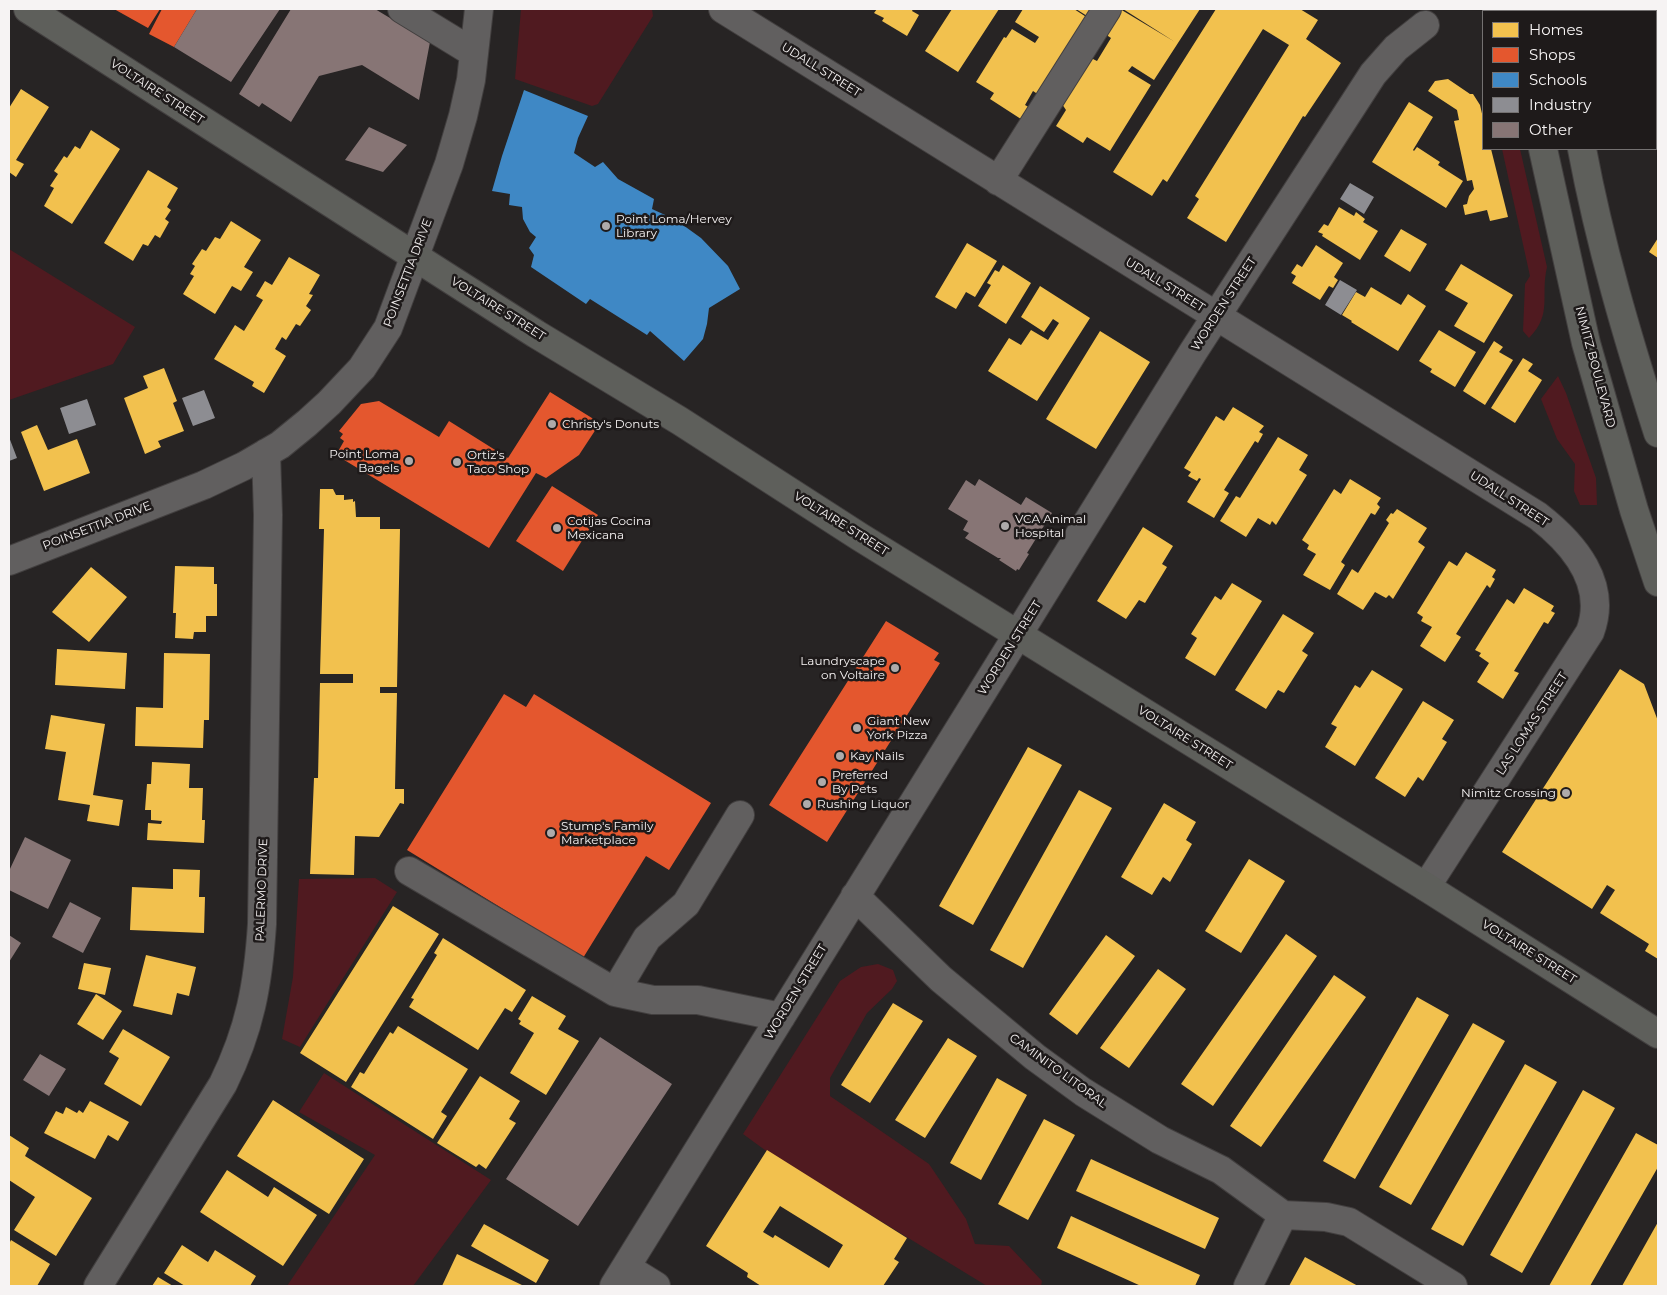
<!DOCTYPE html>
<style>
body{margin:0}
#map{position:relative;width:1667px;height:1295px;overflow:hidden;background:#272424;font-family:Montserrat,sans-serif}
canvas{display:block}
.frame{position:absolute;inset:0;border:10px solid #f6f3f3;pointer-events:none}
.legend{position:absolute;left:1482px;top:10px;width:175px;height:140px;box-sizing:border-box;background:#1e1a1a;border:1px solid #747171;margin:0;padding:6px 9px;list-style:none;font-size:15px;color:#f6f3f3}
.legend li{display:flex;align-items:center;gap:10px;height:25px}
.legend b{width:25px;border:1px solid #747171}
</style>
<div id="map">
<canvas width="1667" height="1295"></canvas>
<div class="frame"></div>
<ul class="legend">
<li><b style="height:14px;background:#f2c14e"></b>Homes</li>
<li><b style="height:14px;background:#e4572e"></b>Shops</li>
<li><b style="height:14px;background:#3f88c5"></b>Schools</li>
<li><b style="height:14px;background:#8d8d92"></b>Industry</li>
<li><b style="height:14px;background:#877575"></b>Other</li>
</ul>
</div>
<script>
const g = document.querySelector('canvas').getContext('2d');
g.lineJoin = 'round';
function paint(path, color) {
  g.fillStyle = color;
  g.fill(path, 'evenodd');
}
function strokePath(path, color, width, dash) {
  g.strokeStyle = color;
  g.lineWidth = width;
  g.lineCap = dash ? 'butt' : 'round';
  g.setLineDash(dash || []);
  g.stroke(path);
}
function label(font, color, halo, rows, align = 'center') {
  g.font = font + ' Montserrat,sans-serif';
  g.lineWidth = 5;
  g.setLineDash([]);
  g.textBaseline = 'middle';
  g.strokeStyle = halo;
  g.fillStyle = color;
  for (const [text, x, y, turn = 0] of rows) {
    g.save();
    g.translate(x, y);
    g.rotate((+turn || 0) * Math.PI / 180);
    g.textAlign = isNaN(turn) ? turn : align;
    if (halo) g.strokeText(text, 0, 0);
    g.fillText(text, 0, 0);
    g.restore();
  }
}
paint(new Path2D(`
 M521 9H652L653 16 598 104 592 106 515 79Z
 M1502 149H1520L1547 267C1540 296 1553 314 1529 338L1523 331 1525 284 1530 276Z
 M9 249 135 327 113 364 9 400Z
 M1558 376 1566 393 1596 478 1597 505H1580L1574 491 1575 464 1557 439 1541 399Z
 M375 878 397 892 300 1047 282 1039 293 977 299 879Z
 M878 964 893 970 897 981 892 989 867 1013 830 1078V1096L929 1164 966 1219 975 1244 1009 1246 1042 1281 1041 1286H987L769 1153 743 1134 840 981 861 967Z
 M324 1073 491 1180 413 1286H287L375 1155 299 1112Z`), '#501a20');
paint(new Path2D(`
 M877 9H913L912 11 919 15 907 36 882 21 884 18 874 13Z
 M952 9H999L958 72 925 51Z
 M1023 9H1074L1094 22 1045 99 1033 91 1025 105 1032 109 1024 121 990 99 994 93 976 82 1004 37 1006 38 1012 29 1035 43 1039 37 1015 22Z
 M1076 9H1099L1095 21Z
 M1120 9 1175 42 1123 9H1200L1154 80 1132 66 1128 71 1151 85 1110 151 1087 137 1083 143 1056 126 1066 110 1062 104 1091 58 1097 61 1111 38 1108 36V32Z
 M1216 9H1300L1318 20 1306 39 1341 63 1305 117 1303 116 1226 242 1187 218 1199 199 1195 196 1289 45 1263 29 1167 182 1163 179 1152 196 1113 172Z
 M1448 79 1470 94H1473L1480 105 1483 118V149H1491L1508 217 1490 221 1487 210 1465 215 1463 205 1467 204 1469 196 1474 189 1472 180 1467 181 1454 121 1459 120 1457 110 1428 91 1435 81Z
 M21 89 49 107 16 160 24 164 16 177 9 172V108Z
 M1409 102 1433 117 1413 150 1414 151 1417 147 1440 162 1438 165 1463 181 1446 208 1372 162Z
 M91 130 120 149 72 224 44 206 54 188 50 186 58 174 54 171 64 156 67 158 75 146 80 149Z
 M148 170 178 188 167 207 171 210 165 219 169 222 160 238 155 235 148 246 143 244 133 261 104 243Z
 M1339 207 1354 216 1356 212 1365 219 1363 222 1378 231 1360 260 1322 236 1323 234 1318 232 1324 224 1328 226Z
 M231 221 261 240 244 267 253 272 241 291 232 286 215 314 183 294 194 276 190 274 195 266 192 264 202 249 206 251 215 237 220 239Z
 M1401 229 1427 244 1410 272 1384 256Z
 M1658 238V258L1649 252Z
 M967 243 997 261 975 297 966 292 956 309 935 297Z
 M1316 245 1343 263 1334 277 1338 280 1333 288 1329 286 1320 300 1292 283 1296 276 1291 273 1297 264 1302 267Z
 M289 257 320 275 309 294 313 295 306 306 311 310 300 326 296 324 286 340 282 337 275 349 286 356 264 393 252 386 254 382 214 359 235 325 244 331 263 300 256 296 265 281 272 285Z
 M1461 264 1513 295 1484 343 1454 326 1468 303 1445 290Z
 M1003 265 1031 283 1006 324 978 306 991 285 987 283 995 270 999 272Z
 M1040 286 1090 318 1037 401 988 371 1009 338 1021 345 1031 330 1048 340 1059 323 1053 319 1044 332 1021 317Z
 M1371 287 1401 305 1408 294 1426 306 1398 351 1351 322 1352 321 1342 315 1356 292 1365 297Z
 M1439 330 1476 352 1455 387 1430 372 1432 369 1419 361Z
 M1100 331 1150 362 1096 449 1046 419Z
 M1494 341 1503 347 1499 352 1513 360 1485 405 1463 391Z
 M1523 358 1533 364 1528 371 1542 380 1515 423 1491 408Z
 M164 368 177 401 173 403 184 431 158 441 161 447 145 454 124 398 148 388 143 376Z
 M1233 407 1264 426 1259 432 1263 434 1258 443 1255 441 1224 490 1229 493 1214 518 1187 502 1201 479 1199 478 1197 481 1188 476 1191 472 1184 468 1216 416 1224 421Z
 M37 425 48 450 77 439 90 473 44 491 21 432Z
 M1278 437 1308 455 1299 470 1307 475 1276 525 1272 521 1270 525 1258 518 1246 537 1220 521 1236 496 1240 498Z
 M1350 479 1381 498 1377 504 1380 507 1375 515 1371 513 1341 562 1345 565 1330 590 1303 575 1316 554 1307 549 1309 545 1302 540 1334 489 1341 494Z
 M320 489H333L336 495H344V500L353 499V502L355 501 356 517H380V529H400L397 687H380V693H397L395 789H404V804L400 803 379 837 355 836 354 875 310 874 314 778H318L320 683H353V674H320L324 529H319Z
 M1397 509 1427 528 1418 542 1425 547 1393 599 1389 595 1386 598 1375 592 1363 610 1337 594 1352 569 1358 573 1389 523 1386 520 1391 513 1393 514Z
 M1143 527 1173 546 1162 564 1167 567 1145 603 1139 600 1126 619 1097 601Z
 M1466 552 1496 570 1492 577 1495 579 1490 588 1487 585 1456 634 1461 637 1445 662 1420 646 1432 627 1421 621 1423 617 1417 613 1449 561 1457 566Z
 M175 566 214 567V584H217V616H206V632H194L193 639 175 638 176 613H173Z
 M91 567 127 597 89 642 52 612Z
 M1232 583 1262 601 1215 676 1185 658 1197 638 1191 634 1215 596 1221 600Z
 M1524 588 1554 606 1551 611 1555 613 1548 624 1544 622 1514 671 1519 673 1503 699 1477 682 1489 663 1479 656 1481 653 1475 650 1507 599 1514 604Z
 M1283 614 1314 633 1302 651 1308 655 1284 693 1278 690 1266 709 1235 690Z
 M57 649 127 653 125 689 55 685Z
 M164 653 210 654 209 720H204L203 748 135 746 136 707 163 708Z
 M1620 669 1644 684 1658 721V959L1645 951 1649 944 1600 913 1615 890 1607 885 1592 909 1502 852Z
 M1372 670 1403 689 1355 766 1325 747 1337 727 1331 724 1355 685 1360 688Z
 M1423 701 1454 720 1442 739 1447 742 1423 781 1418 777 1405 797 1375 778Z
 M51 715 105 724 93 795 123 800 119 826 87 821 90 805 58 800 66 752 45 749Z
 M1028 747 1062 765 973 925 939 906Z
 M152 762 190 764 189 788H203L202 820H205L204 843 147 840 148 823 161 824 162 821 151 820V810H145L147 784H151Z
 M1079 790 1112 808 1023 968 990 950Z
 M1164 803 1196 822 1186 840 1192 844 1170 882 1163 877 1152 895 1121 877Z
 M1249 859 1285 881 1241 953 1205 931Z
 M173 869 200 870 199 897H205L204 933 130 930 132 887 173 889Z
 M393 906 439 934 346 1082 300 1053Z
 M1286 934 1317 956 1213 1106 1181 1084Z
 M1106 935 1135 956 1077 1035 1049 1014Z
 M443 938 526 990 512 1012 505 1008 478 1050 409 1007 414 999 411 998 437 955 434 953Z
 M146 955 196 967 189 996 177 993 172 1015 133 1006Z
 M84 963 111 968 105 995 78 989Z
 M1158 969 1186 989 1129 1068 1100 1048Z
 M1334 975 1366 997 1261 1147 1230 1126Z
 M96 994 122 1011 103 1040 77 1024Z
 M532 996 566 1016 558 1029 579 1041 546 1095 510 1073 534 1033 519 1024 521 1021 518 1019Z
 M1417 997 1449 1015 1355 1179 1323 1161Z
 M893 1003 923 1021 870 1103 841 1085Z
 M1473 1023 1505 1041 1411 1205 1379 1187Z
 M398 1026 468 1069 441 1112 447 1116 433 1139 351 1087 360 1072 364 1074 390 1032 393 1034Z
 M123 1029 170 1057 141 1106 104 1084 119 1058 109 1052Z
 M948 1038 977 1056 925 1138 895 1120Z
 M1525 1064 1557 1082 1463 1246 1431 1229Z
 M480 1076 520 1101 509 1119 516 1123 486 1169 479 1164 476 1167 437 1143Z
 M997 1078 1027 1095 981 1180 950 1163Z
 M1583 1090 1615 1108 1522 1273 1490 1255Z
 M273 1100 364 1159 329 1214 237 1156Z
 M90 1101 129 1122 118 1141 108 1135 95 1159 44 1133 56 1111 63 1114 66 1107 77 1113 79 1110 83 1113Z
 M1044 1119 1075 1135 1028 1220 998 1204Z
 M1636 1133 1658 1145V1167L1590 1286H1549Z
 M9 1135 29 1148 25 1156 92 1198 56 1256 14 1230 35 1197 9 1180Z
 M767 1150 907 1238 894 1259 899 1262 883 1286H761L747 1277 748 1273 706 1246ZM780 1206 843 1245 829 1268 775 1235 773 1238 763 1232Z
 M1091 1159 1219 1218 1205 1249 1076 1191Z
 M227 1170 268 1197 274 1187 317 1215 283 1266 200 1212Z
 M1071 1216 1200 1275 1195 1286H1141L1057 1248Z
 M1658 1222V1286H1622Z
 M484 1224 549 1260 536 1283 471 1246Z
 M11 1240 50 1264 37 1286H9V1244Z
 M182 1245 208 1262 215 1250 256 1276 250 1286H185L164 1273Z
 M457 1254 524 1286H442Z
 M1305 1257 1358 1286H1289Z
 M158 1277 173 1286H152Z`), '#f2c14e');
paint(new Path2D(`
 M114 9H160L148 28Z
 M162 9H197L174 47 149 34Z
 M550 392 600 423 579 455 546 478 536 473 489 548 336 455 344 441 340 438 343 434 339 431 361 404 379 401 439 437 449 421 508 458Z
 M552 486 598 515 563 571 516 541Z
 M886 621 939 653 934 660 940 663 827 842 769 805Z
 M504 694 526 707 534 694 711 803 669 870 646 856 583 958 407 850Z`), '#e4572e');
paint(new Path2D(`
 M524 90 588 116 578 138 574 153 595 167 603 162 618 179 654 199 652 209 676 220 701 238 728 266 740 289 709 308 707 324 703 339 684 361 650 331 647 335 590 299 586 304 531 267 534 255 529 248 536 237 530 232 523 219 522 207 509 205 510 194 492 191 502 156Z`), '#3f88c5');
paint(new Path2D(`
 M1350 183 1374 197 1364 214 1340 199Z
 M1340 280 1357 290 1341 315 1325 305Z
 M204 390 215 418 193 426 182 398Z
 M87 399 96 425 69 434 60 408Z
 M9 437 17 458 9 461Z`), '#8d8d92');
paint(new Path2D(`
 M197 9H280L231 82 174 47Z
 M291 9H375L430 42 419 100 362 65 319 76 291 122 262 103 259 107 239 94Z
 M369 127 407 145 383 172 345 160Z
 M979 479 1021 505 1026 497 1052 513 1027 553 1029 554 1019 570 1017 569 1016 571 999 560 1001 558H998L965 538 969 533 963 530 968 521 948 509 966 480 975 486Z
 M25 837 71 860 48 909 9 890V871Z
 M70 902 101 918 83 953 52 937Z
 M9 935 21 943 9 962Z
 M600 1037 672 1084 578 1226 506 1179Z
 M40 1054 66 1069 49 1096 23 1080Z`), '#877575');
const minor = new Path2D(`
 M402 9 474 53
 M723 9 1538 516C1574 544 1608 584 1590 632L1426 887
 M998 181 1107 9
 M9 561 204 485 244 466 280 445 307 423 329 403 362 368 388 328 449 164 463 116 471 80 479 9
 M740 815 686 904 647 938 615 992 653 1000H698L781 1017
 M409 871 615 992
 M855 896 941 979 1035 1057 1083 1092 1160 1140 1221 1170 1283 1215
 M1283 1215 1326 1217 1349 1222 1453 1286
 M627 1268 656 1286
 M98 1286 223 1084C250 1029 258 985 262 924L268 515 266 453
 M614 1286 1193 352 1373 74 1396 48 1425 25
 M1248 1286 1283 1215`);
const major = new Path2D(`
 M28 9 536 334 680 421 860 537 1426 887 1658 1034
 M1510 9 1511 11
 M1556 9 1557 11
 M1543 149 1586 343 1634 510 1658 582
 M1582 149C1600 245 1628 339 1658 433`);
strokePath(minor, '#423f3f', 30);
strokePath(major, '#423f3f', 30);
strokePath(minor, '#615f5f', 28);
strokePath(major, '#5e5f5b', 28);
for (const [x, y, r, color] of [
 [606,226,5,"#aeabab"],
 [552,424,5,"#aeabab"],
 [409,461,5,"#aeabab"],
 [457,462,5,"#aeabab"],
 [1005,526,5,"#aeabab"],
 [557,528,5,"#aeabab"],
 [895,668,5,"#aeabab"],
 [857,728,5,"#aeabab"],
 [840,756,5,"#aeabab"],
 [822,782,5,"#aeabab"],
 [1566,793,5,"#aeabab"],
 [807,804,5,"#aeabab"],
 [551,833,5,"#aeabab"]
]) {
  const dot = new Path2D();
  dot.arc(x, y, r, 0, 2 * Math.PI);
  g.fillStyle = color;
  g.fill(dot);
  strokePath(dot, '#1e1a1a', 2);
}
label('12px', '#f6f3f3', '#1e1a1a', [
 ["UDALL STREET",821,70,32],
 ["VOLTAIRE STREET",157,92,33],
 ["POINSETTIA DRIVE",408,273,-69],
 ["UDALL STREET",1165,285,32],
 ["WORDEN STREET",1224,304,-57],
 ["VOLTAIRE STREET",498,309,32],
 ["NIMITZ BOULEVARD",1595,367,75],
 ["UDALL STREET",1509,499,33],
 ["VOLTAIRE STREET",841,524,32],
 ["POINSETTIA DRIVE",97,526,-21],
 ["WORDEN STREET",1010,648,-58],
 ["LAS LOMAS STREET",1532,724,-57],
 ["VOLTAIRE STREET",1185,738,32],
 ["PALERMO DRIVE",262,890,-88],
 ["VOLTAIRE STREET",1529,952,32],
 ["WORDEN STREET",796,992,-59],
 ["CAMINITO LITORAL",1058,1071,36]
]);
label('12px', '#f6f3f3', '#1e1a1a', [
 ["Point Loma/Hervey",616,219],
 ["Library",616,233],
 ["Christy's Donuts",562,424],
 ["Point Loma",399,454,"right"],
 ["Bagels",399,468,"right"],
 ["Ortiz's",467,455],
 ["Taco Shop",467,469],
 ["VCA Animal",1015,519],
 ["Hospital",1015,533],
 ["Cotijas Cocina",567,521],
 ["Mexicana",567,535],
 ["Laundryscape",885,661,"right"],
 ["on Voltaire",885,675,"right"],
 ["Giant New",867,721],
 ["York Pizza",867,735],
 ["Kay Nails",850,756],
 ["Preferred",832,775],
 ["By Pets",832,789],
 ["Nimitz Crossing",1556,793,"right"],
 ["Rushing Liquor",817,804],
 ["Stump's Family",561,826],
 ["Marketplace",561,840]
], 'left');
</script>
